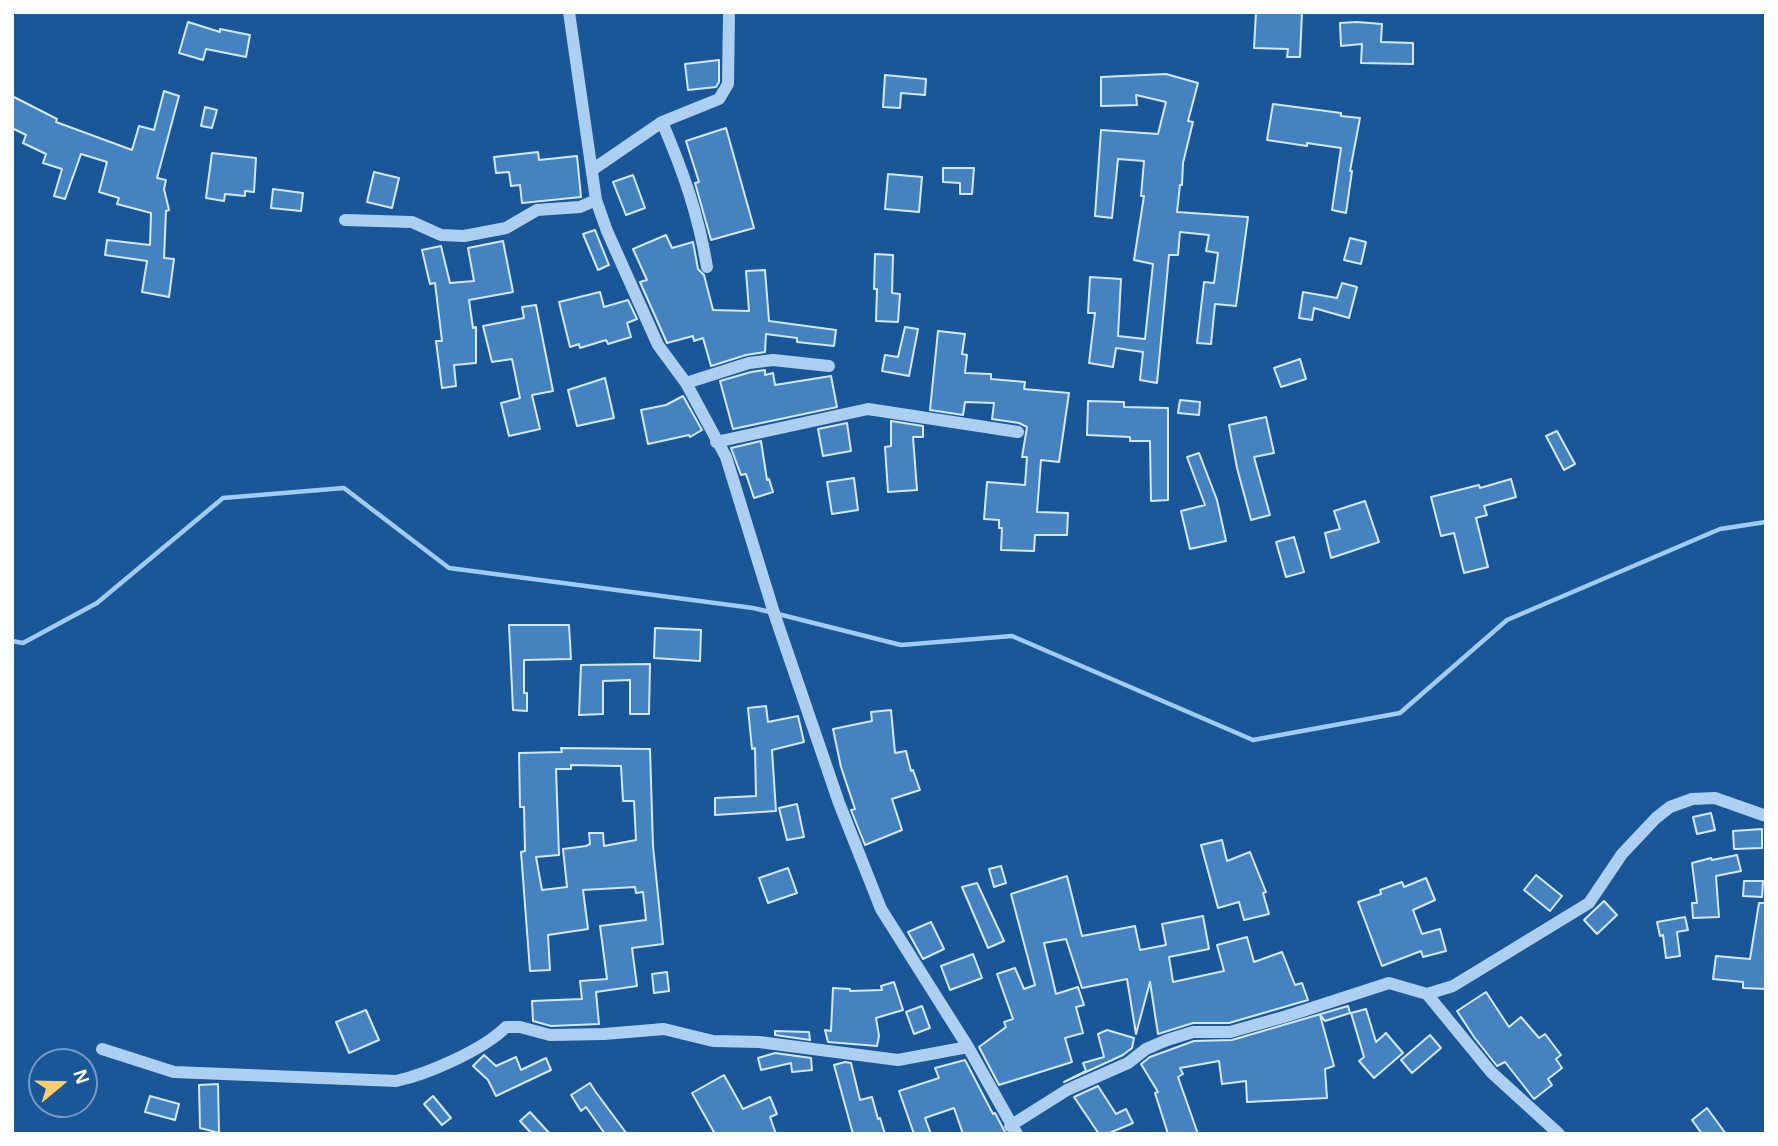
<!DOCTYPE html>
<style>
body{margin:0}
#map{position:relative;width:1778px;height:1146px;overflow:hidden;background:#195798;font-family:Arial,sans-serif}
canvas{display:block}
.frame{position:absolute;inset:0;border:14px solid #fff;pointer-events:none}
.north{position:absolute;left:28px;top:1048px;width:70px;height:70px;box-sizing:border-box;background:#195798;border:2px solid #759ac1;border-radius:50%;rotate:71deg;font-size:19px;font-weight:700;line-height:28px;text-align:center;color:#fff}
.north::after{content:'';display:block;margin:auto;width:24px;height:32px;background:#ffcd6d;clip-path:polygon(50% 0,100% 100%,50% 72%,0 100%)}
</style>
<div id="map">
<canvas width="1778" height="1146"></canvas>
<div class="frame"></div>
<div class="north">N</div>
</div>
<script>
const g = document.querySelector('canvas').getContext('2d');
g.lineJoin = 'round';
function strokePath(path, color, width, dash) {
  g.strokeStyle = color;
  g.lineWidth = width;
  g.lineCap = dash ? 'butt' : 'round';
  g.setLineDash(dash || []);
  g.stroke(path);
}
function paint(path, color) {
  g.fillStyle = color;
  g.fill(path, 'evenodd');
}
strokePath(new Path2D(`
 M778 614 901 645 1012 636 1253 740 1400 713 1507 620 1720 529 1766 522
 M12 641 23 643 97 603 223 498 344 488 449 568 753 608 770 612`), '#a0cbf3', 4.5);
const building = new Path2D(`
 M1256 12H1302L1300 57H1287L1288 49 1254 48Z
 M188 22 220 32V29L250 35 246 57 206 49 203 60 179 53Z
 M1357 22 1382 24 1381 42 1413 43V64L1361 63 1362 44 1341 46 1340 23Z
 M719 60V82L716 87 688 90 685 64Z
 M1166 74 1198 83 1188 121 1193 122 1183 163 1182 185H1180L1177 212 1248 217 1236 306 1215 304 1211 344 1197 343 1204 282 1214 283 1218 253 1206 251 1209 235 1180 232 1178 255H1169L1157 383 1140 380 1143 352 1116 348 1113 367 1089 363 1095 313H1088L1090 277 1121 279 1118 336 1145 339 1153 264 1134 260 1144 196H1141L1144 161 1118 159 1112 218 1095 216 1101 130 1158 134 1166 102 1136 95 1137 105 1101 106V77Z
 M885 75 926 79 925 95 901 93 900 108 883 107Z
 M164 91 179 96 157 178 166 180 164 189 169 210 166 211 164 258 174 259 169 297 142 292 147 261 105 255 107 240 150 245 151 213 117 204 119 198 99 192 107 162 81 154 65 199 54 196 62 169 43 163 46 154 23 143 26 135 12 128V96L57 119 56 122 132 150 139 126 154 130Z
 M1273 104 1341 113V116L1360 118 1350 171H1352L1346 213 1332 210 1341 148 1307 143V146L1267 140Z
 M205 107 217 110 212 128 201 126Z
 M726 128 754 228 711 240 695 183 699 182 686 141Z
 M538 152 539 160 577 156 581 197 522 203 520 185 511 186 509 172 496 173 494 157Z
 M212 153 256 158 254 192 245 191V196L225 194 224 201 206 198Z
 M943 168H974L972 194H960V183L943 182Z
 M374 172 399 178 392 208 367 202Z
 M888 174 922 177 919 212 885 209Z
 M633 175 645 208 626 215 613 182Z
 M273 189 303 193 301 211 271 208Z
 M595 230 609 265 598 270 583 234Z
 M666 235 672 248 693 242 698 269 704 275 713 310 749 311 746 271 765 270 769 321 836 330 834 346 797 342V338L766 334 765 352 746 355 711 366 703 338 694 341 693 336 667 343 640 282 647 280 633 249Z
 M1350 238 1366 242 1361 264 1344 260Z
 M503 241 513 292 469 300 473 328 476 327V363L454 365 456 386 442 388 436 341H442L435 283 430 284 422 250 441 246 450 283 474 281 468 248Z
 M875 254 893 255 892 293 900 294 898 322 876 321 877 289H874Z
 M1342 283 1357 287 1349 318 1314 308 1312 320 1299 318 1303 292 1337 298Z
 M600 292 604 307 628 300 637 319 627 323 631 337 608 344 606 340 580 348 579 344 570 347 559 302Z
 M536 305 553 391 532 395 540 429 509 436 501 403 520 398 512 359 492 362 483 326 524 318 522 307Z
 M905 327 918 329 909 376 882 371 885 355 898 357Z
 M938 331 965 334 962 354 967 355 965 373 991 374V379L1025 382 1024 389 1069 393 1059 462 1041 460 1037 512 1068 513 1067 535H1035L1034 551 1001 550 1002 528H999V520L984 519 987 482 1025 485 1027 457H1022L1027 427 1019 423 992 419 994 403 965 402 963 415 930 410Z
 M1300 359 1306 379 1281 387 1274 368Z
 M765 370V375L773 373 775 385 831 376 837 407 733 429 720 381 751 372Z
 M605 378 614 418 577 426 568 390Z
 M683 396 702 430 690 437 689 435 648 444 641 410 666 405Z
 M1180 400 1200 402 1199 415 1178 413Z
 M1088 401 1124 402V407L1168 408V500L1151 501 1150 441H1130V437L1087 435Z
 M1266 417 1274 453 1254 457 1270 515 1251 520 1237 468 1229 425Z
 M891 421 923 426V437H913L917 490 888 492 885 447 891 446Z
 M847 423 851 451 823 456 818 429Z
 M1557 431 1575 464 1564 470 1546 436Z
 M761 441 767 480 769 479 773 492 754 498 746 474 741 475 731 448Z
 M1199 453 1217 500 1226 541 1190 549 1181 511 1205 505 1187 457Z
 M854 478 858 510 832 514 827 482Z
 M1511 479 1516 497 1484 506 1487 515 1476 518 1488 567 1464 573 1454 533 1441 536 1431 497 1479 485 1480 488Z
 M1365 501 1379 542 1331 558 1325 533 1340 529 1334 511Z
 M1294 537 1304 572 1286 577 1276 542Z
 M509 625H569L571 659 524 660V693H527V711L513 710Z
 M655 628 701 630 700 661 654 658Z
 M650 664 649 714H630V680L603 681V714L579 715 581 665Z
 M766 706 768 722 798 716 804 742 772 750 776 811 715 815V798L756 796 755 748 752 749 748 708Z
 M891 710 895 753 906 751 911 771 913 770 920 790 892 799 902 830 865 845 851 810 855 809 841 767 833 729 872 721 871 712Z
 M561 748 650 749 653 846 663 944 632 948 637 986 596 992 599 1024 551 1026 533 1021 532 1001 582 999 580 981 607 979 600 926 646 920 643 892 636 893 635 887 583 890 588 929 548 935 550 970 530 971 521 852 525 851 524 807H520L519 753 562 752ZM571 765 621 766 623 801H634L636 840 604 846 603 833H589L590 844 586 846 563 849 567 887 542 890 536 857 559 855 556 769H571Z
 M797 804 804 837 787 840 779 808Z
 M1711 813 1715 830 1697 834 1693 817Z
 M1762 829V848L1734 849 1733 831Z
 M1222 840 1227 861 1250 852 1266 892 1263 893 1269 914 1244 920 1239 902 1218 908 1201 845Z
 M1737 855 1741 871 1716 876 1719 917 1693 918 1692 903H1697L1692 863 1711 858 1712 860Z
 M1001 866 1006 883 994 887 989 869Z
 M788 868 797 893 768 903 759 878Z
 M1536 875 1562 896 1550 911 1524 890Z
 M1067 876 1082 936 1135 926 1140 950 1166 945 1162 924 1203 916 1209 949 1169 957 1173 982 1224 971 1217 945 1247 937 1254 962 1282 952 1295 985 1302 983 1308 1000 1229 1023H1193L1158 1034 1150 982 1136 1034 1127 979 1082 988 1066 939 1044 943 1056 994 1078 987 1084 1005 1076 1007 1083 1033 1065 1038 1072 1062 999 1085 979 1047 1006 1027 1004 1022 1013 1019 997 974 1015 968 1024 989 1035 985 1011 894Z
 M1426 878 1435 900 1413 910 1422 934 1440 929 1446 951 1423 957 1421 951 1382 966 1358 902 1381 894 1380 890 1402 882 1404 887Z
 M1744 881H1763L1762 897 1743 896Z
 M977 883 1004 941 988 948 962 887Z
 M1604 901 1617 915 1597 934 1584 920Z
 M1759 903H1766V989L1743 988V982L1713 979 1716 956 1750 959Z
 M1685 917 1688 930 1677 932 1680 956 1666 958 1663 935 1660 936 1657 922Z
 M931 922 944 949 923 959 908 932Z
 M973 954 982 978 950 990 941 966Z
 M667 972 669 991 654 993 652 974Z
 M894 982 903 1010 876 1018 879 1036 877 1046 828 1042 825 1030 831 1031 833 988 850 989V991L882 990 881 986Z
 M1486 992 1509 1027 1521 1017 1539 1038 1545 1034 1561 1055 1556 1059 1562 1068 1548 1079 1552 1085 1534 1099 1505 1062 1497 1066 1474 1037 1457 1011Z
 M922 1006 930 1028 914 1034 906 1012Z
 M1348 1006 1350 1013 1325 1021 1320 1015 1334 1066 1325 1069 1327 1098 1247 1102 1246 1081 1222 1084 1219 1061 1180 1068 1183 1074 1178 1077 1198 1134H1168L1155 1093 1158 1092 1141 1064 1150 1057 1194 1041 1232 1040Z
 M1366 1009 1376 1042 1386 1033 1403 1053 1374 1078 1359 1061 1364 1057 1351 1013Z
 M366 1010 379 1040 349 1053 336 1022Z
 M1107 1030 1134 1038 1132 1048 1123 1055 1064 1082 1086 1071 1083 1063 1104 1057 1098 1034Z
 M775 1031 809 1032 810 1040 775 1035Z
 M1430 1035 1441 1048 1412 1073 1401 1060Z
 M775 1053 811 1058 812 1070 792 1072 791 1063 761 1070 758 1058Z
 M484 1055 496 1066 516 1057 521 1070 546 1058 551 1070 496 1096 488 1080 473 1066Z
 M965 1060 993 1114 995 1113 1006 1134H963L954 1108 925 1118 931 1134H914L899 1091 939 1078 935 1068Z
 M845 1062 851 1063 860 1100 872 1097 878 1119 880 1118 885 1134H853L834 1065Z
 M724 1075 743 1109 770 1097 777 1114 770 1117 776 1134H715L692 1093Z
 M590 1083 595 1091 627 1134H605L586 1107 581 1111 571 1095Z
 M218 1084 219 1133 200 1128 199 1085Z
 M1098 1086 1116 1114 1126 1109 1133 1123 1107 1134H1099L1074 1097Z
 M150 1096 179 1104 175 1120 145 1112Z
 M433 1096 451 1118 442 1125 424 1104Z
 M1707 1108 1726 1134H1702L1692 1120Z
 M530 1112 550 1134H532L520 1121Z`);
paint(building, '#4583c0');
strokePath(building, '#d4e8fc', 2);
strokePath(new Path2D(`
 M662 122C683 171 698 213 707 267
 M592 170 662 122 719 99 728 84 729 12
 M596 200 607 231 658 345 686 383 726 457 774 613 839 803 881 909 968 1047 1017 1134
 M345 220 412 222 441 235 464 236 506 228 537 210 580 207 596 200 569 12
 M686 383 749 363 773 360 829 366
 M716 442 868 409 1018 432
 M1427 994 1491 1072 1559 1134
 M102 1049 174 1072 396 1081C428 1074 483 1050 506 1027H520L550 1035 604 1034 664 1029 713 1041 759 1042 898 1060 968 1047
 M1010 1126 1067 1090 1128 1063 1146 1049 1167 1040 1193 1032H1230L1287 1016 1389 983 1427 994 1453 986 1589 903 1622 854 1656 818 1670 807 1692 799 1715 798 1766 816`), '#adcff1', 12);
</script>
